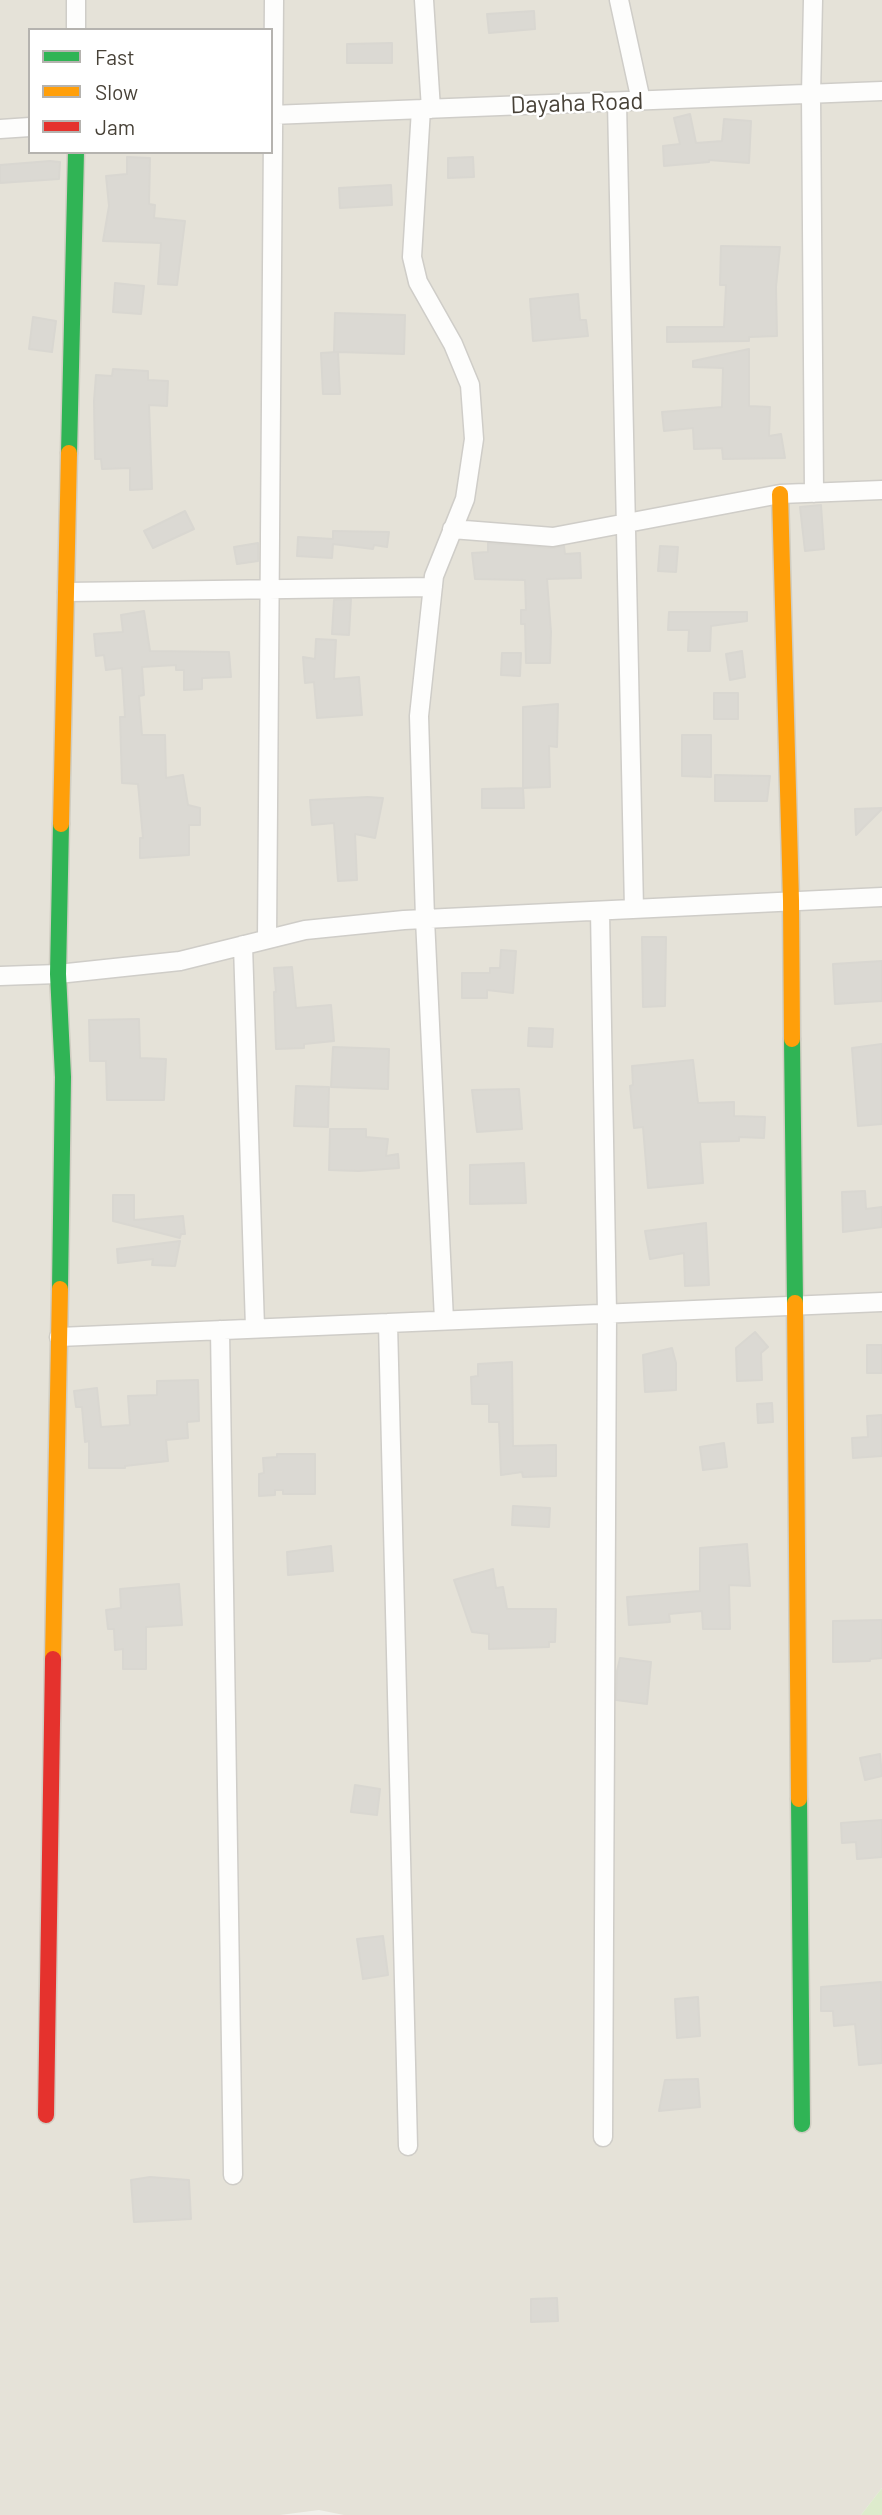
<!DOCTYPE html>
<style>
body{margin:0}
#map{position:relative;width:882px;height:2515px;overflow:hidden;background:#f1f0eb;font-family:Barlow,sans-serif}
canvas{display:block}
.legend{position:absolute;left:28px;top:28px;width:245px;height:126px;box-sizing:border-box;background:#fff;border:2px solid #b5b3af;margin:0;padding:9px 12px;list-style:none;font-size:21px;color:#474137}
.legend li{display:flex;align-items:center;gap:14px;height:35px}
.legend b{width:35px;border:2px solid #b5b3af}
</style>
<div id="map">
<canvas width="882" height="2515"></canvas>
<ul class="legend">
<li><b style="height:9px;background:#30b455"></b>Fast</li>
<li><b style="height:9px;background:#ff9f0a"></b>Slow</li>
<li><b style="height:9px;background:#e5322d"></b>Jam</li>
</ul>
</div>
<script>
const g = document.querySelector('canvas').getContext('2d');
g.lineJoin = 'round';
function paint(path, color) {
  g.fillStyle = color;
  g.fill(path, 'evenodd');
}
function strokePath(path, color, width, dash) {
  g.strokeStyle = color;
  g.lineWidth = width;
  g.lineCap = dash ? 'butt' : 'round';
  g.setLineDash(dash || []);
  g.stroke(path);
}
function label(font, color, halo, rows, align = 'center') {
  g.font = font + ' Barlow,sans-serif';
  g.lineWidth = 5;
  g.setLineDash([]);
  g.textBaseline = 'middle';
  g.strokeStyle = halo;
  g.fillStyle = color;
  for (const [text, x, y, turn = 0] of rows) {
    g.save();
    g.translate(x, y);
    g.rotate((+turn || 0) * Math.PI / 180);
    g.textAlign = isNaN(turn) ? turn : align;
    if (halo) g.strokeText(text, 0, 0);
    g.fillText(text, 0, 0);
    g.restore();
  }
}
paint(new Path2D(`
 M0 0H882V2488L861 2515H344L319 2510 280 2515H0ZM30 30H271V152H30Z`), '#e5e2d8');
paint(new Path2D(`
 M882 2488V2515H861Z`), '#ddebcc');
const building = new Path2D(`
 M534 11 535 29 489 33 487 14Z
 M392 43V63H347V44Z
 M690 114 696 143 722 141 724 119 751 121 749 163 709 160V162L664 166 663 146 680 144 674 118Z
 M127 157 150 158 149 204 155 205 154 218 185 221 177 285 158 284 161 243 103 241 109 206 106 176 127 174Z
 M473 157 474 177 448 178V158Z
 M50 161 60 162 59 179 0 183V165Z
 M391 185 392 205 340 208 339 188Z
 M721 246 780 247 776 287 777 336 749 337V341L667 342V327H724L726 285H720Z
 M115 283 144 286 141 314 113 312Z
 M578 294 580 320H586L588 336 533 341 530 299Z
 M335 313 405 315 404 354 338 352 340 394H323L321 353 337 352H334Z
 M33 317 56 321 52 352 29 349Z
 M749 349V406L770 407 769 436 781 434 785 458 723 459 722 448 694 449 693 428 664 431 662 412 722 407 723 368 693 367V361Z
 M113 369 148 371V380L168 381 167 406 149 405 152 489 130 490V468L102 469 101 459H95L94 401 96 375 112 376Z
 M821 505 824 549 805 551 800 507Z
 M185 511 194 529 153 548 144 531Z
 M333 531 389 532 387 547 374 545 373 549 333 544 332 558 297 556 298 537 333 539Z
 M258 543V561L237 564 234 547Z
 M488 543 552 548 564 546 565 554 580 553 581 578 547 579 551 632 550 663H526L525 624H521V610H526L525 580 475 579 472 553 488 552Z
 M660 546 678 547 676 572 658 571Z
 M351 599 349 635 332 634 334 600Z
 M144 611 150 651 229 652 231 677 202 678V689L184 690V670H176V665L142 667 144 695 139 696 142 735H165L166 778 183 775 188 805 200 808V825H189V855L140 858V838H143L138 784 122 783 120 717H125L122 668 106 670 104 655 96 656 94 634 123 632 121 615Z
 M669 612H747V621L711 626 710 651H688L689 630H668Z
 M316 639 336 640 334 679 359 677 362 715 317 718 314 682 305 683 303 657 315 659Z
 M742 651 745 677 730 680 726 654Z
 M502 653H521L520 676 501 675Z
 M714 693H738V719H714Z
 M558 704 557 747 549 746 550 787 523 788V707Z
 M682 735H711V777L682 776Z
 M715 775 770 776 767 801H715Z
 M523 788 524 808H482V789Z
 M368 797 383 798 375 838 355 834 357 880 338 881 334 823 312 825 310 800Z
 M882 808V809L856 835 855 809Z
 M642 937H666L665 1006 643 1007Z
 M501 950 516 951 513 993 487 990V998H462V973H490V968H500Z
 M882 961V1001L835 1004 833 964Z
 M292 967 296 1008 331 1005 334 1041 304 1044V1048L276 1049 274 992H276L274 968Z
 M139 1019 140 1058 166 1059 164 1100H107L106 1061H90L89 1020Z
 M529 1028 553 1029 552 1047 528 1046Z
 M882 1044V1124L858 1126 852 1048Z
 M333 1047 389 1049 388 1089 331 1087Z
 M693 1060 698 1103 734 1102V1116L765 1117 764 1138 739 1137V1141L700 1142 703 1183 648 1188 643 1127 634 1128 630 1086 633 1085 632 1066Z
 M296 1086 329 1087 328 1127 294 1126Z
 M519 1089 522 1129 477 1132 472 1090Z
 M330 1129H366V1137L388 1139 386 1156 398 1154 399 1168 359 1171 329 1170Z
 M524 1163 526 1203 470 1204V1165Z
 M865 1191 866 1209 882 1207V1227L843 1232 842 1192Z
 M113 1195H134V1220L183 1216 185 1234H181L180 1238 113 1221Z
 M706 1223 709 1285 685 1286 684 1253 650 1259 645 1231Z
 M180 1241 175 1266 152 1265 153 1259 118 1263 117 1249Z
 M755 1332 768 1347 761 1353 762 1380 737 1381 736 1348Z
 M867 1345H882V1373H867Z
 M672 1348 676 1363V1390L645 1392 643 1355Z
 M512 1362 513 1446 556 1445V1476L523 1477 522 1472 501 1475 499 1422H489V1404H472L471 1377 478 1376V1364Z
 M198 1380 199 1421 187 1422 188 1438 166 1440 168 1461 125 1466V1468H89V1441L85 1442 82 1407H76L74 1391 97 1388 101 1427 130 1425 128 1396 157 1395V1381Z
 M772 1403 773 1422 758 1423 757 1404Z
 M882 1415V1456L853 1458 852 1438 868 1437 867 1416Z
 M724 1443 727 1467 703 1470 700 1447Z
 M277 1454H315V1494H283V1490H275V1495L259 1496V1474L264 1473 263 1458 277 1457Z
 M513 1506 550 1508 549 1527 512 1525Z
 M747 1544 750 1586 729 1585 730 1629H703L702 1611 669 1614 670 1622 629 1625 627 1597 700 1591V1548Z
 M331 1546 333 1571 288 1575 287 1552Z
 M493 1569 496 1588 503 1587 507 1609H556L555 1642H549V1647L489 1649V1634L472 1632 454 1580Z
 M179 1584 182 1625 146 1627V1669H123V1649L115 1650 114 1629H108L106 1610 121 1608 120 1589Z
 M882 1620V1658L870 1659V1661L833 1662V1621Z
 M620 1658 651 1662 647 1704 616 1700 617 1671Z
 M880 1754 882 1776 865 1780 860 1758Z
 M355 1785 380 1789 377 1815 351 1812Z
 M882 1820V1857L857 1859 856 1842 842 1843 841 1823Z
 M383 1936 388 1975 363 1979 357 1939Z
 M881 1982 882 2063 859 2065 855 2024 834 2026 833 2011H821V1987Z
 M698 1997 700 2036 677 2038 675 1999Z
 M698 2079 700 2107 659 2111 665 2080Z
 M150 2177 189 2180 191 2219 134 2222 131 2180Z
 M557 2298 558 2321 531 2322V2299Z`);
paint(building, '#dbd9d3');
strokePath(building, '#d9d7d1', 2);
const street = new Path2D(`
 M76 0V30
 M424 0 431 109
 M619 0 641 101
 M813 0 811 94 814 493
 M617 102 634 909
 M421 109 412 257 418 282 453 344 470 385 474 439 465 499 434 576 419 716 425 919 444 1320
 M271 115 882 91
 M0 129 30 127
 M452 529 553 537 780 494 882 490
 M67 592 433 587
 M600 911 607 1313 603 2137
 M267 939 274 0
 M243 945 255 1328
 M0 976 58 974 180 961 305 930 404 920 882 897
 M388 1323 408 2146
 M220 1330 233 2175
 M59 1337 882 1302`);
const fast = new Path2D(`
 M69 453 76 152
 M792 1039 795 1303
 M60 1289 63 1077 58 974 61 824
 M799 1799 802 2124`);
const slow = new Path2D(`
 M780 494 791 901 792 1039
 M61 824 69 453
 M795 1303 799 1799
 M53 1659 60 1289`);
const jam = new Path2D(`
 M46 2115 53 1659`);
strokePath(street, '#cfcdc8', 21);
strokePath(fast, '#d0cdc2', 19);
strokePath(slow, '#d0cdc2', 19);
strokePath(jam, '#d0cdc2', 19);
strokePath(street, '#fdfdfc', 18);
strokePath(fast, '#30b455', 16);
strokePath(slow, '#ff9f0a', 16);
strokePath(jam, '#e5322d', 16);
label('24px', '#474137', '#fff', [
 ["Dayaha Road",577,103,-2]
]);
</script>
